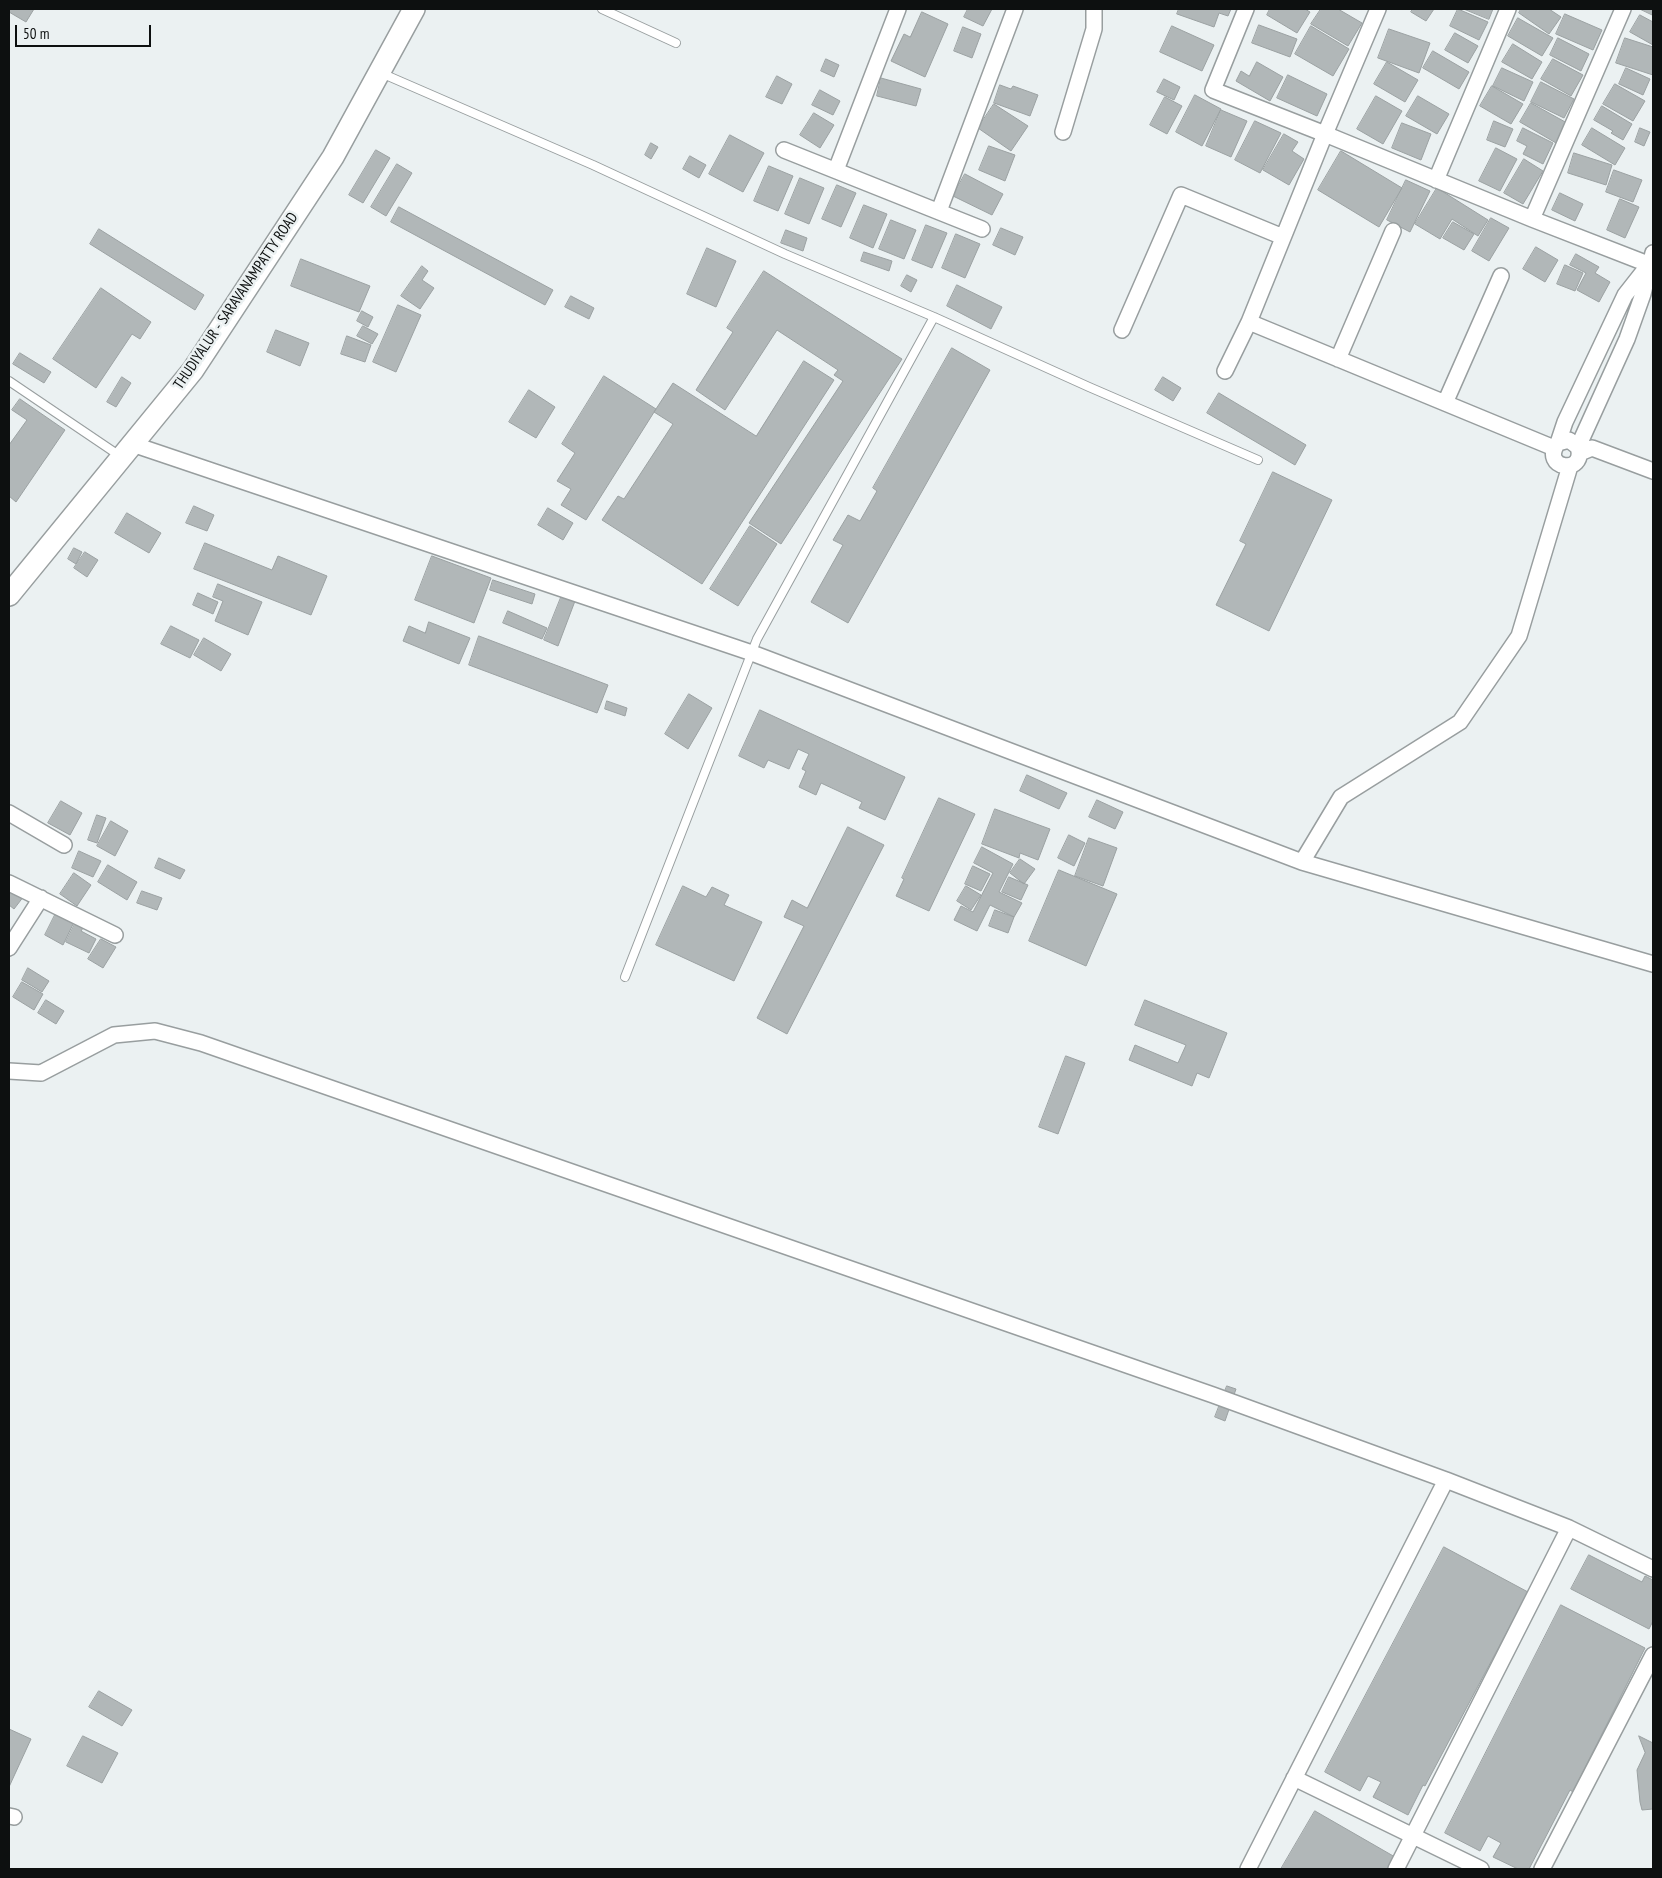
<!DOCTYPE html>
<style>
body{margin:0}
#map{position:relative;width:1662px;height:1878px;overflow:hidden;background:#ebf1f2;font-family:"PT Sans Narrow",sans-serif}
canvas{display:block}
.frame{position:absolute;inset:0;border:10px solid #0d1010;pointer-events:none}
.scale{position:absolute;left:15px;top:25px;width:136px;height:22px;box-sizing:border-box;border:2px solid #0d1010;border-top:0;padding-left:6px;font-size:15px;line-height:18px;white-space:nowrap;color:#0d1010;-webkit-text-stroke:4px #ebf1f2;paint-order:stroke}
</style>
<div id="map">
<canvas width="1662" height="1878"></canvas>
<div class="frame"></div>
<div class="scale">50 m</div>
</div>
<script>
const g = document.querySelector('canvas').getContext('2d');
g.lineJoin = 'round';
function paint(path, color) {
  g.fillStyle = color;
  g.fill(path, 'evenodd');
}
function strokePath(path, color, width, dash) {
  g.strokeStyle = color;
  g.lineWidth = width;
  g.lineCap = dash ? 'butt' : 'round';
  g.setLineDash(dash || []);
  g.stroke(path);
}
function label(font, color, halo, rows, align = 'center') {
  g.font = font + ' "PT Sans Narrow",sans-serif';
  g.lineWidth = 5;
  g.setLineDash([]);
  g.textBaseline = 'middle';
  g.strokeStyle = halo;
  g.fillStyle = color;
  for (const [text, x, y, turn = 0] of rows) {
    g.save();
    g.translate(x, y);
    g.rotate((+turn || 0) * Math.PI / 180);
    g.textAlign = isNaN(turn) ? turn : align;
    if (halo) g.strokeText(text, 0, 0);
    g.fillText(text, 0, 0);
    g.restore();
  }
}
const building = new Path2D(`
 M9 9H34L26 22 9 12Z
 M968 9H992L983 26 964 17Z
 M1179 9H1231L1228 16 1219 13 1214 27 1177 14Z
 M1270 9H1305L1310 12 1297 33 1267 15Z
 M1321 9H1338L1362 23 1348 46 1311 24Z
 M1413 9H1434L1426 21 1411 12Z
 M1458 9 1488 22 1479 40 1450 26Z
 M1464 9H1493L1489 19Z
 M1521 9H1549L1561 17 1549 34 1519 13Z
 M1640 9H1653V15Z
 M922 12 948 24 925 77 891 61 904 34 910 37Z
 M1565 14 1602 30 1593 50 1556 34Z
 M1640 15 1653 22V45L1630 32Z
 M1518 18 1553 38 1542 56 1508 36Z
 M1259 25 1297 39 1290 57 1252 43Z
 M1172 26 1214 45 1202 71 1160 52Z
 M1311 26 1349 49 1333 76 1295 54Z
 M963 27 981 34 972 58 954 51Z
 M1389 29 1430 43 1419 73 1378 58Z
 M1455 33 1478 46 1468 63 1445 50Z
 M1558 38 1589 54 1581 71 1550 55Z
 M1625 38 1653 47V75L1616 63Z
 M1513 44 1542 62 1532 79 1502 62Z
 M1433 51 1469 72 1459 89 1423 68Z
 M826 59 839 65 834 77 821 71Z
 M1553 59 1583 75 1571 96 1541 79Z
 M1257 62 1283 77 1270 101 1236 81 1241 71 1249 76Z
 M1387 62 1418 80 1405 102 1374 84Z
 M1502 68 1533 82 1524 101 1493 86Z
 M1626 68 1650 79 1643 95 1619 84Z
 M1288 75 1327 94 1317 116 1277 98Z
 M777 76 792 84 782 104 766 97Z
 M881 78 921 89 916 106 877 96Z
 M1164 79 1180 87 1174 100 1157 92Z
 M1541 82 1574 99 1564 118 1531 102Z
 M1615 84 1645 101 1633 121 1603 104Z
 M1000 85 1011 89 1013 86 1038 95 1030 116 994 103Z
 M1492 86 1523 104 1511 124 1480 106Z
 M820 90 840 101 833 115 812 105Z
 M1195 95 1221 109 1202 146 1176 132Z
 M1376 96 1402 111 1383 144 1357 129Z
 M1418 96 1449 114 1437 134 1406 116Z
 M1165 97 1182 106 1167 134 1150 125Z
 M1531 103 1567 123 1556 143 1520 122Z
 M994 104 1028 126 1011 151 978 128Z
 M1602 106 1632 124 1623 140 1611 133 1613 131 1594 120Z
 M1221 110 1247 121 1231 157 1206 146Z
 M814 113 834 125 820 148 800 135Z
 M1255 121 1281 133 1260 173 1235 160Z
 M1494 121 1513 129 1505 147 1487 140Z
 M1402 123 1431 134 1421 160 1392 148Z
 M1523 128 1553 143 1543 164 1523 154 1527 146 1517 141Z
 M1592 128 1625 148 1615 165 1582 145Z
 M1640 128 1650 132 1644 146 1635 142Z
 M1284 134 1298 142 1292 151 1304 159 1289 185 1263 170Z
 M730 135 764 153 743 192 709 174Z
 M651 143 658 147 651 159 645 155Z
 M989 146 1015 155 1005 181 979 170Z
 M1496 148 1517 159 1500 191 1479 181Z
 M376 150 390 158 363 203 349 195Z
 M1341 151 1402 188 1379 227 1318 190Z
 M1574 153 1612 165 1606 185 1568 173Z
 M690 156 706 165 699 178 683 169Z
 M1524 159 1543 171 1523 204 1504 193Z
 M397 164 412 173 386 216 371 207Z
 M769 166 793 176 778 211 754 201Z
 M1614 170 1642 180 1633 202 1606 192Z
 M965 174 1003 194 992 215 953 196Z
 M800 178 824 188 809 224 785 214Z
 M1406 180 1430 191 1410 232 1387 220Z
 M837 185 856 193 841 227 822 219Z
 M1437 188 1488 220 1478 236 1452 219 1440 239 1415 224Z
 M1560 193 1583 204 1575 221 1552 210Z
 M1620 199 1639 207 1625 238 1607 230Z
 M864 205 887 214 873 248 850 238Z
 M399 207 553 290 545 305 391 222Z
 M1491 218 1509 228 1489 261 1472 251Z
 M891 220 916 230 904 259 879 249Z
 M1453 222 1474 234 1464 250 1443 238Z
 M926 225 947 233 932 268 912 260Z
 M1001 228 1023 237 1015 255 993 245Z
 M99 229 204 295 195 310 90 244Z
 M786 230 807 238 803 251 781 243Z
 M956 234 980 244 965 278 942 268Z
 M1536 247 1558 260 1545 282 1523 269Z
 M707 248 736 261 716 307 687 294Z
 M864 252 892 261 889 271 861 261Z
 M1576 254 1599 267 1595 273 1610 282 1599 302 1577 290 1586 273 1570 265Z
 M301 259 370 286 359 312 291 286Z
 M1565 265 1583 273 1575 291 1557 284Z
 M422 266 428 271 422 280 434 288 420 309 401 296Z
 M764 271 902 359 781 544 749 523 843 381 834 375 838 370 777 330 725 410 696 390 733 332 727 328Z
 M907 275 917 280 911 292 901 286Z
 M957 285 1002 307 991 329 947 306Z
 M101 288 151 322 140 339 132 334 96 388 53 359Z
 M571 296 594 308 589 319 565 307Z
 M398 305 421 315 396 372 373 362Z
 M362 311 373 317 368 327 357 321Z
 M363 326 378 334 372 344 357 336Z
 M276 330 309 343 300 366 267 352Z
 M347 336 371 345 365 362 341 354Z
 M952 348 990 370 848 623 811 602 843 545 833 540 848 515 860 521 877 491 873 488Z
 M20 353 51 372 44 383 13 364Z
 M804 361 834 380 702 584 602 520 618 496 624 499 673 424 654 412 673 383 756 436Z
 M604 376 656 409 586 520 561 505 571 489 557 481 575 453 562 444Z
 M122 377 131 383 116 407 107 402Z
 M1163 377 1181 388 1173 401 1155 390Z
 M529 390 555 407 536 438 509 422Z
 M1219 393 1306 445 1295 465 1207 413Z
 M20 399 65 430 16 502 9 496V445L27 420 12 410Z
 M1273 472 1332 500 1269 631 1216 605 1246 544 1240 541Z
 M194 506 214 515 207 531 186 523Z
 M548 508 573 523 563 540 538 525Z
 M127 513 161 533 149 553 115 533Z
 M750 526 777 544 738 606 710 589Z
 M205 543 272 570 278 556 327 576 311 615 194 569Z
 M74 548 82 552 76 564 68 559Z
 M85 552 98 560 87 577 74 568Z
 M432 556 491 578 474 623 415 600Z
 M493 580 535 594 532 604 490 590Z
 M218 584 262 602 248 635 215 621 223 601 213 597Z
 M198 593 218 602 213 614 193 605Z
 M562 595 575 601 558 646 544 640Z
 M508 611 547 628 542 639 503 623Z
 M429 622 470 638 459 664 403 641 409 626 425 633Z
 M171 626 199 640 190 658 161 644Z
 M479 636 608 685 597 713 469 665Z
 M204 638 231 654 221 671 194 655Z
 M689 694 712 708 688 749 665 734Z
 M607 701 627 708 625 716 605 709Z
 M760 710 905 777 885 820 859 808 862 802 821 783 816 795 799 787 806 771 802 769 809 754 798 749 789 769 768 760 764 768 739 756Z
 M1027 775 1067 793 1059 809 1020 791Z
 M939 798 975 814 929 911 896 896 904 879 902 878Z
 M1097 800 1123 812 1115 829 1089 817Z
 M61 801 82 813 70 835 48 823Z
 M995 809 1050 829 1038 860 1020 853 1019 858 982 844Z
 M97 815 106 818 97 843 88 840Z
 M111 821 128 831 115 856 97 846Z
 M848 827 884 845 787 1034 757 1018 804 926 784 917 792 900 807 908Z
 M1069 835 1085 843 1074 866 1058 858Z
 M1089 838 1117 848 1103 886 1075 876Z
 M982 847 1013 864 999 892 1022 903 1014 917 990 905 977 931 954 920 961 906 973 912 993 873 974 863Z
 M79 851 101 861 93 877 72 868Z
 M159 858 185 870 180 879 155 868Z
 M1020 859 1035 869 1024 884 1010 873Z
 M108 865 137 882 127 900 98 882Z
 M973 866 990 874 981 891 965 884Z
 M1059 870 1117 894 1086 966 1029 941Z
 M74 873 91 885 77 906 60 894Z
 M1009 877 1028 885 1021 900 1002 892Z
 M683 886 706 897 712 887 729 895 724 905 762 922 734 981 656 945Z
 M966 886 981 895 971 910 957 901Z
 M9 891 24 896 14 909 9 905Z
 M142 891 162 898 157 910 137 903Z
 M58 909 76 918 63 945 45 935Z
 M995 910 1014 917 1008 933 989 926Z
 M75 924 83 928 81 931 96 939 89 953 66 942Z
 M101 939 116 947 103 968 88 959Z
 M28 968 49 981 42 992 22 980Z
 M22 982 43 994 34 1010 13 997Z
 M46 1000 64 1011 56 1024 38 1013Z
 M1145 1000 1227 1033 1209 1078 1197 1073 1192 1086 1129 1060 1135 1045 1178 1063 1186 1045 1135 1025Z
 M1066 1056 1085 1063 1058 1134 1039 1127Z
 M1227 1386 1236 1389 1225 1421 1215 1417Z
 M1444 1547 1528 1592 1425 1786 1423 1785 1408 1815 1373 1797 1381 1782 1368 1776 1360 1791 1325 1772Z
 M1589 1555 1642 1582 1645 1576 1653 1580V1621L1649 1629 1571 1589Z
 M1561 1605 1645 1648 1573 1792 1570 1790 1529 1869H1518L1493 1857 1501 1843 1488 1836 1480 1851 1445 1833Z
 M99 1691 132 1710 122 1726 89 1707Z
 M9 1729 31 1739 9 1787Z
 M83 1736 118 1753 102 1783 67 1766Z
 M1639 1736 1653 1743V1809L1642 1810 1640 1802 1637 1770 1645 1753Z
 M1315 1811 1395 1857 1388 1869H1281Z`);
paint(building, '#b1b7b8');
strokePath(building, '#9ba1a2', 1);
const lane = new Path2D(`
 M602 9 676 43
 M381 73 593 165 785 254 934 317 1089 387 1258 460
 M9 381 120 456
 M625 977 757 639 934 317`);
const street = new Path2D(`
 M1246 9 1213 90 1325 134 1378 9
 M1063 132 1094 29V9
 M784 150 982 229
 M836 170 898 9
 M1436 180 1508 9
 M939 211 1015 9
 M1532 219 1623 9
 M1249 322 1554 448
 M1122 330 1181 195 1283 237
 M1338 359 1393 231
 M1225 371 1249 322 1325 134 1532 219 1653 266
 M1445 403 1501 276
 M1558 443 1565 422 1625 295 1647 267
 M132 444 752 653 1302 862 1653 964
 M1578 447 1569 440 1558 443C1539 469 1587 476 1578 447L1627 339 1643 294 1653 253
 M1580 453 1592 448 1653 471
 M9 813 64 845
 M1302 862 1341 797 1460 722 1519 636 1570 466
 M9 883 115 935
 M9 948 41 898
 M9 1071 41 1073 114 1035 155 1031 201 1043 1213 1395 1446 1480 1569 1528 1653 1569
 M1294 1778 1481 1869
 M9 1816 14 1817
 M1248 1869 1446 1480
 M1396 1869 1569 1528
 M1542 1869 1653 1655`);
const secondary = new Path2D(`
 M9 595 193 370 333 157 414 9`);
strokePath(lane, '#989e9f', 10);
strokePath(street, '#989e9f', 18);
strokePath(secondary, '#989e9f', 24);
strokePath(lane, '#fff', 8);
strokePath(street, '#fff', 15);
strokePath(secondary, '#fff', 21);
label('15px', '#0d1010', '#ebf1f2', [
 ["THUDIYALUR - SARAVANAMPATTY ROAD",236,301,-56]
]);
</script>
